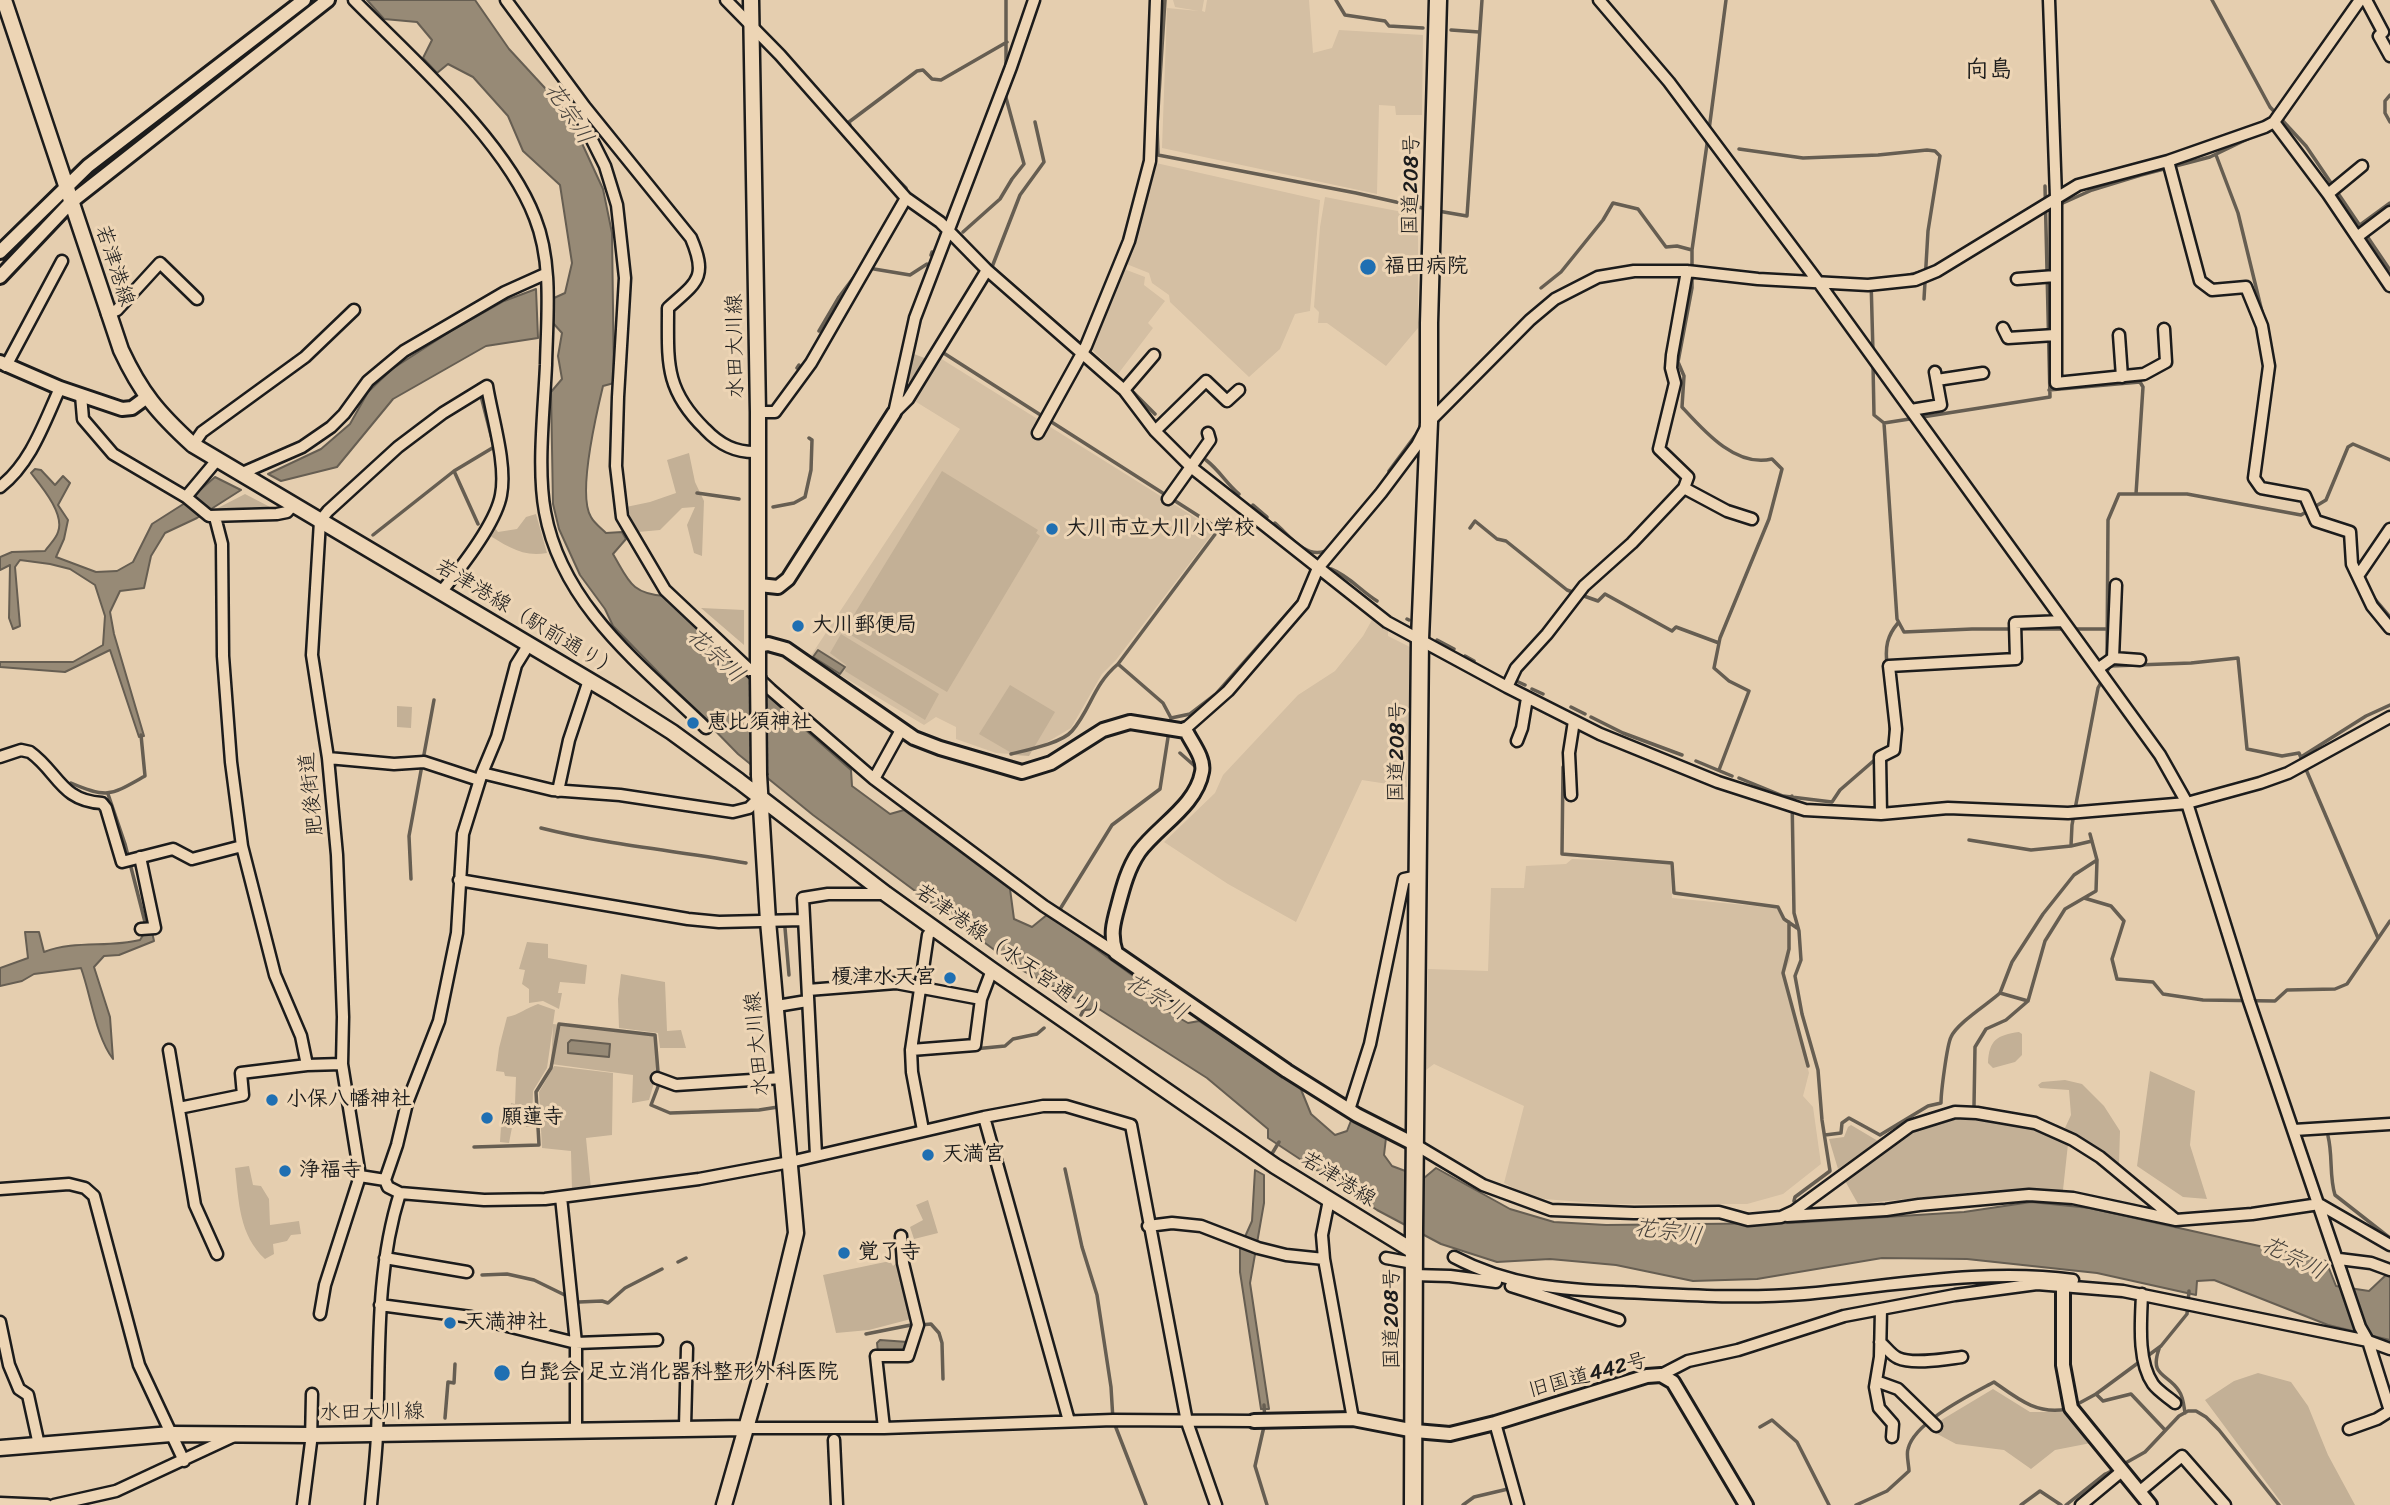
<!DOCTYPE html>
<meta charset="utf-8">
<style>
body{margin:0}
canvas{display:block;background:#e5ceaf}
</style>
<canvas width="2390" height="1505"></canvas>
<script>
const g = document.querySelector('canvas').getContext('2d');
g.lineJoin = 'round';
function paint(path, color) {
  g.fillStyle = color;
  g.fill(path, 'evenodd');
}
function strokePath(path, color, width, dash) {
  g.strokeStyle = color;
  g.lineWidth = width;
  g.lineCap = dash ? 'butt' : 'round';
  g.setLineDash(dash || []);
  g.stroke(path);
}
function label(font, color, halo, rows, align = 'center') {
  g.font = font + ' Sriracha,"Klee One",sans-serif';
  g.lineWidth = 6;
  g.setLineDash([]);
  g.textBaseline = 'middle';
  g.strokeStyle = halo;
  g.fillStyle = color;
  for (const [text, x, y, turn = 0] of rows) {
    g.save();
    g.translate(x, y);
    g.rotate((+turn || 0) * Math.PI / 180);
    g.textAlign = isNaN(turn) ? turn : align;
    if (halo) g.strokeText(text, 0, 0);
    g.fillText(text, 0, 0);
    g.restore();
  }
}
paint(new Path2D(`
 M1173 0H1204L1202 11 1205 12 1207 0H1309L1313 53 1332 48 1339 30 1423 35 1422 115H1396L1395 106 1379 105 1377 194 1162 148 1167 8 1199 11 1175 7Z
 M1156 163 1320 200 1310 311 1295 314 1280 349 1249 377 1170 302 1169 295 1152 283 1149 273 1124 263Z
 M1325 197 1418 215V328L1386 366 1327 323H1318L1319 312 1314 307 1320 227Z
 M1124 269 1145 277 1144 285 1165 301 1148 323 1153 328 1118 374 1090 348Z
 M940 358 1215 530 1116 660 1102 674 1071 728 1039 747 1011 754 996 753 956 739V727L936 717 924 725 810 657 960 429 913 400Z
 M1373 618 1388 630V636L1410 647 1407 787 1362 780 1296 922 1228 884 1164 842 1215 793 1223 775 1298 695 1335 671 1363 636Z
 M1572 859 1670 863 1672 898 1776 908 1789 927 1790 960 1784 973 1809 1073 1803 1096 1813 1107 1821 1164 1783 1194 1747 1204H1608L1544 1199 1523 1193 1504 1183 1524 1106 1434 1064 1426 1070 1428 969 1488 971 1491 888H1524L1526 866 1566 864Z`), '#d4bfa3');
paint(new Path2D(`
 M914 354 927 359 913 383 908 382Z
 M689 453 695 482 704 501 702 556 694 553 687 525 695 507 682 508 660 530 638 532 626 507 650 502 676 493 667 460Z
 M942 471 1038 530 1036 533 1040 536 947 692 844 631Z
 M245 494 270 507 216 509Z
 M536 514 547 553C522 558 506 545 485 533L492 524 498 532 517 529 526 517Z
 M701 608 744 610V645Z
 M841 634 939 694 925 720 845 671 846 665 830 653Z
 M1010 685 1055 712 1029 756 1015 755 979 734Z
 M397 706 412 707 411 728 397 727Z
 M527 942 548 944V958L587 965 585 984 560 982 558 993H562L559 1009 543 1001 529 1003V989L522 984 525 970 519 969Z
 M621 974 665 982 667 1031 681 1030 686 1048H660L658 1033 619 1028 618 999Z
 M538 1004 555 1010 553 1024 655 1035 659 1066 649 1100 632 1103 633 1075 551 1064 553 1026 547 1068 533 1091 532 1126 526 1127 525 1119 514 1117 509 1143 500 1142 502 1111 510 1110 511 1103 515 1104 516 1077 505 1076 504 1072 496 1071 499 1048 507 1017C519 1015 526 1008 538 1004Z
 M2019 1032 2022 1034V1055L2015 1062 1993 1068 1988 1063C1989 1040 1997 1035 2019 1032Z
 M554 1066 613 1073 612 1135 586 1138 591 1189 572 1191 571 1151 542 1148 539 1092Z
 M2150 1071 2195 1091 2190 1145 2207 1199 2183 1197 2137 1166Z
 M2065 1080 2082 1084 2104 1106 2120 1131 2119 1164 2065 1128 2071 1115 2069 1090 2040 1088 2038 1085 2042 1082Z
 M1937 1119C1981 1120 2030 1119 2068 1144L2063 1190 1987 1191 1858 1204 1844 1179C1873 1156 1901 1133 1937 1119Z
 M1851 1125 1878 1141 1838 1169 1829 1139 1844 1137 1848 1127Z
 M249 1166 253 1185 261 1186 269 1199 270 1225 299 1221 301 1234 291 1235 287 1241 273 1244 274 1254 265 1259C239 1235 239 1202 235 1168Z
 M928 1200 938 1233 914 1239 910 1227 923 1220 916 1205Z
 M890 1261 893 1266 898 1262 911 1319 869 1330 836 1333 823 1275Z
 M2258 1373 2291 1382 2308 1406 2328 1455 2355 1505H2283L2205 1400 2234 1381Z
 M1993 1389 2030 1412H2065L2091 1443 2055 1450 2031 1469 2004 1450 1956 1444 1930 1430 1943 1419Z`), '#c3b096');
const water = new Path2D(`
 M367 0H475L509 49 568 113 603 189 612 233 614 383 603 386C597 411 577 495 591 517 594 523 601 528 606 533L622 532 626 539 613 554C629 581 631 594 665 596L792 718 851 770 852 786 890 814 904 810 1010 889 1014 919 1032 927 1048 914 1147 986 1148 1000 1188 1023 1199 1021 1300 1087 1311 1114 1335 1135 1347 1131 1352 1118 1386 1138 1384 1155 1392 1166 1424 1178 1436 1168 1510 1209 1554 1222 1606 1225 1791 1223 1964 1212 2031 1202 2090 1208 2326 1261 2336 1286 2369 1291 2386 1275 2390 1277V1340L2328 1325 2214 1280 2197 1281 2196 1295 2097 1273 1967 1259 1882 1258 1757 1279 1693 1281 1616 1265 1550 1259 1497 1262 1441 1244 1377 1210 1268 1138V1129L1207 1078 1099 1009 1085 1010 1082 1002 1020 969 813 815 738 754 613 626 605 609 580 575 559 529 553 504 551 392 562 379 558 356 562 333 553 323 554 298 565 293 572 263 560 185 523 151 508 116 473 77 448 64 437 73 423 58 432 40 417 22 384 19Z
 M536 289 538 338 486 346 393 399 337 467 281 481 268 474 321 449 350 424 368 392 392 369 451 331 504 301Z
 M35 469 41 470 55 485 63 476 70 483 58 505 68 520 64 539 56 557 96 572 117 571 133 562 152 524 185 503 215 477 241 490 197 518 165 533 151 556 144 588 120 591 110 612 114 634 144 736 139 737 110 650 65 672 0 667V662H73L103 645 105 616 95 585 70 569 50 564 20 560 15 567 20 626 13 629 9 618 10 565 0 570V557L12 552 45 551C49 545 56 539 58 532 65 514 42 487 31 473Z
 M818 650 845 667 840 674 813 657Z
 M25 932H39L44 952C75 940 108 948 140 940L145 932H152L154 941 119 955 104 956 94 967 110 1017 113 1059C96 1037 91 996 81 968L34 974 22 981 0 986V968L28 958Z
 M571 1040 610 1044 609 1057 568 1053V1043Z
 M1255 1170 1264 1175V1203L1250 1283 1269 1409H1261L1240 1272V1248L1252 1221Z
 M880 1340 908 1342 907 1352 878 1353 877 1343Z`);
paint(water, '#978a76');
strokePath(water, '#665e52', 2);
strokePath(new Path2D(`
 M1006 0V68
 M1165 0 1157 126 1158 155 1356 193 1427 209
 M1336 0 1345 15 1385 21 1389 26 1423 28
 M2212 0 2270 107 2306 146 2390 270
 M1451 30 1479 32
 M2390 95 2385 101V113L2390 122
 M1035 122 1044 162 1020 195 992 267 1115 374 1155 414
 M851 129 849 122 917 71 923 70 932 79 941 80 1007 42
 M1709 130 1726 0
 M1739 149 1803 158 1878 155 1927 150 1935 151 1940 156 1928 231 1924 299
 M2216 155 2238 213 2264 320
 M882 164 906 188 907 194
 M1438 211 1467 216 1482 0
 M2045 211 2092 190 2141 175 2210 157 2262 132
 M2360 225 2390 203
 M963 232 1000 199 1012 179 1024 164 1005 94
 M1692 250V288L1678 362 1684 376 1682 407C1704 431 1736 468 1772 459L1782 469 1769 519 1720 638 1714 668 1729 681 1749 691 1719 770
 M931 255 932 252
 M874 269 910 275 927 264
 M1902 277 1924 271
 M1541 288 1561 272 1603 220 1613 203 1638 209 1666 247 1677 246 1692 250 1708 137
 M819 331 839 297 860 269
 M942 352 1219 529 1118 664C1093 685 1091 709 1072 731 1062 743 1027 750 1011 754
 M1873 353 1871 279H1884
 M1873 364 1874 415 1884 423 2050 397 2045 186
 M797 368 799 365
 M2049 390 2140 382 2143 387 2136 494
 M1884 423 1897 619 1904 632 1972 629H2106
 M1206 460C1220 471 1226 483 1239 494
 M454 471 478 524
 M1389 471 1415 436
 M697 493 739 499
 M1253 505 1267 517
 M773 507 794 503 805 497 811 470 812 440 809 438
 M1275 523C1288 534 1305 559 1325 551
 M1470 528 1475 521 1497 539 1506 541 1567 590 1598 601 1605 594 1672 631 1676 627 1719 643
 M373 535 454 471 494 447 481 396
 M1331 569C1349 576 1361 591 1377 601
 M2373 597 2390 617
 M1407 619 1409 620
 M1437 640 1454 649
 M1465 656 1474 661
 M1887 664C1885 647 1887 636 1898 623
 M2110 666 2191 663 2238 658 2247 749 2282 756 2299 753 2378 938
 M1514 680 1525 685
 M1532 689 1543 694
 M1571 707 1585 714
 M1890 713V741
 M1591 717 1623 733 1682 755
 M1171 718 1190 714 1216 694 1299 600 1304 588
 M1180 753 1197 768
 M2301 757 2366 716 2390 705
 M1696 761 1732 776
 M1563 767 1562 854 1672 863 1674 893 1778 907 1784 919 1797 928
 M1739 778 1783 796 1832 802 1840 790 1878 757
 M71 783C108 799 111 795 145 776L141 735
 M108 794 125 844 146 926
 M1792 796 1794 913 1799 931 1801 960 1795 976 1802 1014 1818 1070 1822 1120 1830 1171 1795 1197 1794 1201
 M541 828C608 845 678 851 746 863
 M1969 840 2031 850 2071 846 2072 825 2098 688 2110 666 2107 662 2108 520 2119 494H2187L2301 515 2326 500 2348 447 2353 444 2390 460
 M2071 846 2092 841
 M411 879 409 836 434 700
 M2084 898 2111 906 2124 921 2112 959 2117 979 2153 982 2163 994 2203 1000 2275 1001 2287 990 2335 989 2347 984 2390 921
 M1057 914 1112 825 1160 789 1171 718 1163 703 1118 664
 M1789 922V949L1783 973 1808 1066
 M785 928 789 975
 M2028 1001 2000 993 2012 962 2043 914 2074 875 2097 860
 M1081 1015 1086 1005
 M974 1049 1005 1046 1013 1039 1037 1034 1044 1028
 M916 1055 949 1052
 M1974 1106 1975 1047 1986 1029 2006 1020 2028 1001 2045 941 2065 909 2096 891 2097 860 2090 834
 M1825 1135 1841 1133 1842 1123 1849 1118 1880 1135 1928 1106 1941 1103C1941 1092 1947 1045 1951 1037 1957 1023 1988 1004 2000 993
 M2328 1136C2333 1156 2329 1176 2335 1195L2390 1238
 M474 1147 539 1145 536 1092 551 1068 559 1024 655 1035 659 1084 651 1105 670 1113 759 1110 778 1107
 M1270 1157 1279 1142
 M1065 1169 1082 1247 1097 1295 1111 1387 1113 1420 1146 1505
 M678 1262 686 1258
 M482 1275 507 1274 534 1280 579 1302 602 1301 608 1303 625 1288 662 1269
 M920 1325 931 1324 939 1333 942 1343 943 1379
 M866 1334 916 1324
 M2159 1349C2149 1377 2168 1373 2179 1391 2183 1396 2184 1406 2185 1413
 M2096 1394 2161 1346 2187 1314 2189 1291
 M1264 1405 1265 1422 1255 1466 1267 1505
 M2074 1406 2096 1394 2103 1401 2131 1394 2165 1430
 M445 1418 448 1382 454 1383 455 1364
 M1760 1427 1772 1420 1797 1442 1829 1505
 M2122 1465 2145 1452 2179 1416 2188 1411H2196L2206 1417 2219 1430 2279 1505
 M2104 1475 2115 1469
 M1463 1505 1474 1497 1508 1489
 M1856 1505 1887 1491 1909 1471C1909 1465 1906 1455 1908 1449 1914 1422 1972 1394 1994 1382 2018 1399 2037 1415 2067 1409
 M2021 1505 2040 1491 2061 1505
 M2066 1505 2105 1474`), '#665e52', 3.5);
const minor = new Path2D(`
 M354 0C412 59 506 141 535 218 553 263 547 317 546 365 544 410 537 469 545 512 562 606 642 666 706 728
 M506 0 585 107 691 238C708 278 697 282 668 308 668 362 664 389 705 429 720 445 736 453 758 452
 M726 0 780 55 906 198 940 222 987 270 1124 390 1155 431 1191 467 1387 622 1507 687 1600 734 1718 782 1805 810 1881 814 1948 808 2068 813 2187 803 2260 783 2288 773 2390 717
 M1599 0 1669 82 1819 283 2160 755 2187 803 2249 1001 2360 1327 2368 1341 2390 1411
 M2049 0 2056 197V383L2144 374 2166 362 2164 329
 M2366 0 2383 32 2379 36 2390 56
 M585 107 581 116 584 124 605 166 617 205 625 278 618 397 616 466 622 517 665 590 771 690 874 779 1044 906 1116 953
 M2274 122 2328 194 2390 286
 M2168 161 2200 281 2212 290 2246 287 2262 326 2269 366 2254 478 2261 488 2305 496 2316 521 2350 532 2352 564 2372 606 2390 628
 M2328 194 2362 166
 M2357 237 2390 212
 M2017 279 2055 276
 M107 314 117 310 160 263 197 299
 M2003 328 2008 338 2055 335
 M2119 335 2122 377
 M6 366 62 261
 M1937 380 1983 373
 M1124 390 1154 355
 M81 395 83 419 113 454 186 497 209 516 277 514 287 512 292 506
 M1911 410 1941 405 1935 372
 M758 412H775L811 363 906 198
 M895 412 908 399 987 270
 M894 413 915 318 1011 67 1034 0
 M1155 431 1206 381 1227 401 1239 390
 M1038 433 1086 346 1129 241 1150 161 1156 0
 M193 445 202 432 305 357 354 310
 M240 474 302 447 331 427 344 414 368 381 404 351 505 292 545 274
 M0 487C31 463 44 423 60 388
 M1684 488 1727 511 1752 519
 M186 497 217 460
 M1168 499 1210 440 1208 433
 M215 517 222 544 223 656 231 762 242 846 275 975 301 1036 307 1065
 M2358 576 2390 529
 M529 644 516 665 497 737 482 773 463 834 457 933 439 1021 407 1103 397 1145 385 1180 388 1187 400 1193 484 1200 545 1199 699 1179 790 1162 984 1117 1043 1106H1066L1131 1125 1187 1422 1216 1505
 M2113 658 2140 660
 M2099 668 2113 658 2116 585
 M1507 687 1516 668 1547 634 1584 586 1632 543 1684 488 1688 477 1659 449 1675 383 1671 368 1672 355 1687 271
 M1185 729 1228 691 1303 604 1318 568 1381 493 1417 445 1429 422 1530 320 1555 299 1598 277 1634 271H1687L1758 279 1868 285 1915 280 1937 271 2078 185 2168 161 2265 127 2274 122 2360 0
 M1517 741 1522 728 1527 698
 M0 757 21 750 30 752C58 772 61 801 102 803L106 808 122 862 173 849 192 859 242 846
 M328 758 394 764 424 762 479 780
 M482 773 552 790 620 795 733 812 749 808 760 797
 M874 779 901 730
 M558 791 569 740 589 680
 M1571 795 1569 753 1574 721
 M1881 814 1880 757 1894 750 1896 729 1889 666 2016 659 2015 623 2063 621
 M140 857 155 928 141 929
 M459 880 688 919 719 922 803 920
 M808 990 896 983 981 999
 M777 1006 807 1001
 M169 1050 195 1205 217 1254
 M911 1050 975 1045 981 999 992 970
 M657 1078 676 1085 782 1078
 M179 1108 243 1095 241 1073 307 1065 342 1064
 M1349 1110 1370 1044 1404 879 1418 876
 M984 1117 1069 1421
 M923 1130 912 1072 911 1050 928 935 934 929
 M2294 1130 2390 1124
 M1416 1145 1483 1185 1551 1210 1634 1213 1719 1212 1748 1220 1781 1217 1794 1211 1910 1126 1955 1112 1977 1113 2035 1123 2073 1140 2100 1157 2176 1220
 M816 1155 803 898 828 894H886
 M360 1176 385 1180
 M0 1189 69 1184 85 1188 94 1196 139 1365 184 1461
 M561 1197 576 1343V1430
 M1329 1200 1322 1235 1324 1259 1353 1419
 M1787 1216 1886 1210 1919 1205 2029 1195 2073 1198 2176 1220 2252 1214 2319 1204 2390 1245
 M1148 1226 1172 1223 1201 1226 1258 1248 1286 1255 1324 1259
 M1454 1257C1509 1286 1562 1290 1623 1292 1683 1295 1744 1299 1804 1294 1893 1286 1984 1268 2073 1280
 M385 1258 467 1272
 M1386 1258 1413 1263
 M2339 1259 2371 1263 2390 1270
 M1413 1275 1450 1276 1496 1282
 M1511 1286 1619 1320
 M2142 1294C2141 1321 2137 1361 2153 1384 2158 1391 2168 1397 2175 1403
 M380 1305 471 1317 576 1343 657 1340
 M1881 1309 1880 1357 1875 1387 1879 1408 1893 1424 1892 1437
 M320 1314 325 1285 360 1176 342 1064 343 1017 337 855 328 758 312 655 320 521 328 511 398 447 443 413 487 386C492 417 507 464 501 495 496 523 460 569 441 592
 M0 1322 9 1365 19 1389 28 1395 39 1445
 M1880 1342C1886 1347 1891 1355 1898 1358 1913 1365 1946 1359 1962 1357
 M1661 1375 1688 1361 1738 1350 1844 1316 1955 1295 2037 1284 2123 1291 2368 1341 2390 1349
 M1876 1381 1898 1389 1936 1426
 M1495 1423 1518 1505
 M685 1427 687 1348
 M745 1428H884L1113 1420 1254 1421
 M884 1428 876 1356H908L918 1325 903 1263 901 1236
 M2349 1429 2377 1419 2390 1411
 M834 1440 837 1505
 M2139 1492 2182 1456 2225 1505
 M0 1503 47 1505
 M54 1505 116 1491 232 1437
 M303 1505 311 1442 312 1394
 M371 1505C373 1482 376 1458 377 1435 380 1354 375 1272 400 1193
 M2081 1505 2122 1471`);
const tertiary = new Path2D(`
 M0 252 88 166 304 0
 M0 277 71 202 328 0
 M0 362 60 388 122 409 132 408 147 397
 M759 585 778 587 788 579 894 413
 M759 646 768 644 786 649 914 738 940 748 1022 772 1051 763 1103 730 1130 722 1186 731
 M1185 729C1191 742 1205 758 1202 772 1196 806 1158 826 1139 852 1128 868 1123 887 1118 906 1113 924 1110 935 1116 953L1287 1071 1357 1115 1416 1145
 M2063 1285V1365L2071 1408 2150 1505
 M1254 1421 1353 1419 1415 1431 1450 1434 1495 1423 1647 1376 1661 1375 1673 1382 1746 1505`);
const secondary = new Path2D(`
 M4 0 121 350C141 393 158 413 193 445L614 695 672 732 739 781 886 894 992 970 1275 1166 1413 1251
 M751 0 758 412V675
 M0 1448 171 1434 310 1435 745 1428
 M724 1505 764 1365 796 1233 768 921 759 775`);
const trunk = new Path2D(`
 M1413 1505 1414 1228 1420 639 1429 422V323L1438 0`);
strokePath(minor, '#1c1c1c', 15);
strokePath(tertiary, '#1c1c1c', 18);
strokePath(secondary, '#1c1c1c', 19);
strokePath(trunk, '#1c1c1c', 21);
strokePath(minor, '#edd5b5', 10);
strokePath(tertiary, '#edd5b5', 12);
strokePath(secondary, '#edd5b5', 14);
strokePath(trunk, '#edd5b5', 16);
const secondaryBridge = new Path2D(`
 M758 675 759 775`);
strokePath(secondaryBridge, '#1c1c1c', 19, []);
strokePath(secondaryBridge, '#edd5b5', 14);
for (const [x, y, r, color] of [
 [1368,267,9,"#1f6fb2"],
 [1052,529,7,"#1f6fb2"],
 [798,626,7,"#1f6fb2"],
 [693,723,7,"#1f6fb2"],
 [950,978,7,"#1f6fb2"],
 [272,1100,7,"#1f6fb2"],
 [487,1118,7,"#1f6fb2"],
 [928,1155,7,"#1f6fb2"],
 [285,1171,7,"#1f6fb2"],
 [844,1253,7,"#1f6fb2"],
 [450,1323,7,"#1f6fb2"],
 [502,1373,9,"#1f6fb2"]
]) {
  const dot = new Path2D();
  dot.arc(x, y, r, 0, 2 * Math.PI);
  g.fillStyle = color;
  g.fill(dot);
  strokePath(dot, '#edd5b5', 2.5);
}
label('21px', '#1c1c1c', '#edd5b5', [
 ["国道208号",1412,185,-89],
 ["若津港線",114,266,72],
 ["水田大川線",736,346,-91],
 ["若津港線（駅前通り）",527,619,31],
 ["国道208号",1398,752,-89],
 ["肥後街道",312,794,-96],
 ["若津港線（水天宮通り）",1011,956,35],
 ["水田大川線",758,1044,-95],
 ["若津港線",1338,1180,32],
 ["国道208号",1393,1319,-90],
 ["旧国道442号",1588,1376,-15],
 ["水田大川線",372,1413,-1]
]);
label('bold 21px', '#1c1c1c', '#edd5b5', [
 ["福田病院",1384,267],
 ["大川市立大川小学校",1066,529],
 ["大川郵便局",812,626],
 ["恵比須神社",707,723],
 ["榎津水天宮",936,978,"right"],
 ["小保八幡神社",286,1100],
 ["願蓮寺",501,1118],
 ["天満宮",942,1155],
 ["浄福寺",299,1171],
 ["覚了寺",858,1253],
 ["天満神社",464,1323],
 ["白髭会 足立消化器科整形外科医院",518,1373]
], 'left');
label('italic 23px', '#47423c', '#edd5b5', [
 ["花宗川",568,114,57],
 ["花宗川",715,656,43],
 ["花宗川",1156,998,31],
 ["花宗川",1668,1233,8],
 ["花宗川",2293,1259,27]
]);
label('bold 24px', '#1c1c1c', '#edd5b5', [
 ["向島",1989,71]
]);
</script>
